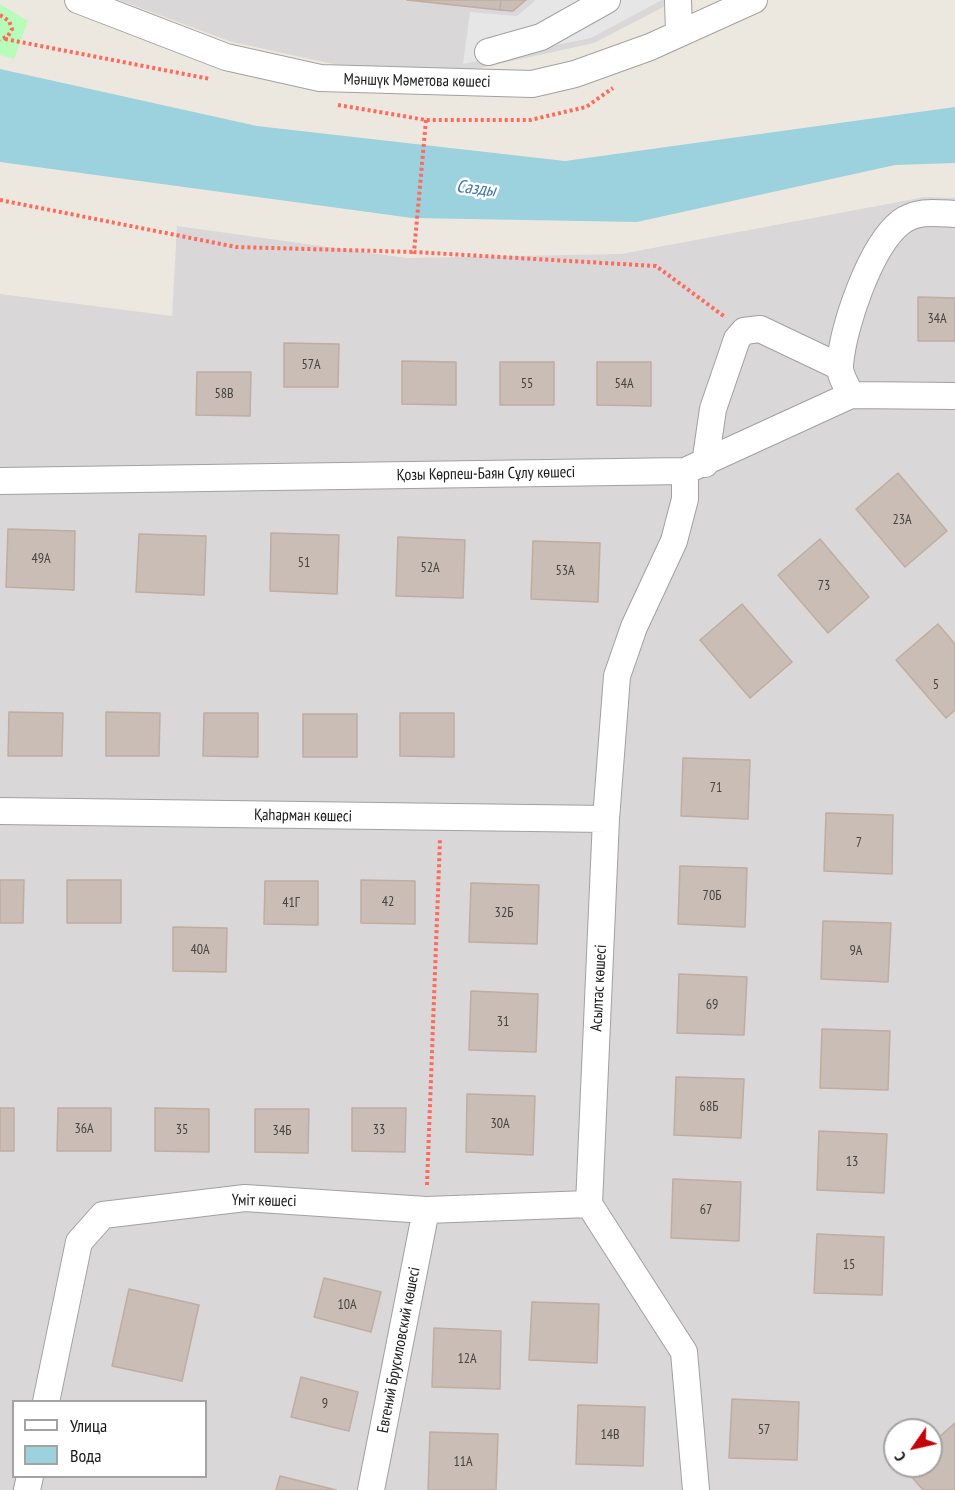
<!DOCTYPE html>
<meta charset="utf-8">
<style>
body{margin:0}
#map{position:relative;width:955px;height:1490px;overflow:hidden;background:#ede8df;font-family:"PT Sans Narrow",sans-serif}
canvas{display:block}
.legend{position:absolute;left:12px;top:1400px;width:195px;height:78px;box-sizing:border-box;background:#fff;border:2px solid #a3a3a3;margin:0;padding:8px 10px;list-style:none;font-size:18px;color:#1a1a1a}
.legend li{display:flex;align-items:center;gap:12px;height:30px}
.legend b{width:30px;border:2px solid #a3a3a3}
.north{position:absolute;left:883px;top:1418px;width:60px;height:60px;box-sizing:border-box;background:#fff;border:2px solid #a3a3a3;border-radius:50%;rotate:236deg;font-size:16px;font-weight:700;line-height:24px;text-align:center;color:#1a1a1a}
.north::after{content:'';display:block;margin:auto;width:21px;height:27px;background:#c50007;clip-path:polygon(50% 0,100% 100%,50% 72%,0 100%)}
</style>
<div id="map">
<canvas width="955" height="1490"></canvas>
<ul class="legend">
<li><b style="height:8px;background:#fff"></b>Улица</li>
<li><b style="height:16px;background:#9cd1de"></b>Вода</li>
</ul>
<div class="north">С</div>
</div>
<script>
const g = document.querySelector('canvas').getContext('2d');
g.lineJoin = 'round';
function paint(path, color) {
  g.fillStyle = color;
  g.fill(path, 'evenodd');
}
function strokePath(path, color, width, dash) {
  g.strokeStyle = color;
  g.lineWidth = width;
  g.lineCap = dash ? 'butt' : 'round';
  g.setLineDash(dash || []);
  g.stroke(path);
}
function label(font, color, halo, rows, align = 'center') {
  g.font = font + ' "PT Sans Narrow",sans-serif';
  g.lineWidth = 5;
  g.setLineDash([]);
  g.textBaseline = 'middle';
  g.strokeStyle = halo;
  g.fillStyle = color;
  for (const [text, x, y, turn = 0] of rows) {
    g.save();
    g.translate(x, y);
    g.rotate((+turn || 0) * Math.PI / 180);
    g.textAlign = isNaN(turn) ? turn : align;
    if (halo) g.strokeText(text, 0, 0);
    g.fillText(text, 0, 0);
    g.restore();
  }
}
paint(new Path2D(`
 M119 0H677L594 43 416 82 232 42Z
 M925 197 955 198V1490H0V294L172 316 177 226 407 258 621 254ZM14 1402H206V1476H14ZM895 1430H931V1466H895Z`), '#d9d7d7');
paint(new Path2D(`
 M0 4 28 21 14 59 0 55Z`), '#b7fcba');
paint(new Path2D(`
 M536 0H662L591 38 463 64 470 12 517 16Z`), '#e6e6e6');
paint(new Path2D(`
 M0 69 257 126 565 161 955 107V163L895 165 637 222 412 218 0 162Z`), '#9cd1de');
const building = new Path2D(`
 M407 0H501L500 10Z
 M501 0H526L513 11 500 10Z
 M918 297 955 298V341H918Z
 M284 343 339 344 338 387H284Z
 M402 361 456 362V405L402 404Z
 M500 362H554V405H500Z
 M597 362H651V406L597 405Z
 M197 372H251L250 416 196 415Z
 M898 473 947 531 905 567 856 509Z
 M8 529 75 531 74 590 6 587Z
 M271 533 339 535 337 594 270 591Z
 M139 534 206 536 204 595 136 592Z
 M398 537 465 540 463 598 396 596Z
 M820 539 869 597 828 633 778 575Z
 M533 541 600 543 598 602 531 599Z
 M742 604 792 662 750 698 700 640Z
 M938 624 955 644V710L946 718 896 660Z
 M9 712 63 713 62 756H8Z
 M106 712 160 713 159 756H106Z
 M204 713H258V757L203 756Z
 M400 713H454V757L400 756Z
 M303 714H357V757H303Z
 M683 758 750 760 748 819 681 816Z
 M826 813 893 815 892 874 824 871Z
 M680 866 747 868 745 927 678 924Z
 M0 880H24L23 923H0Z
 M67 880H121V923H67Z
 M361 880 415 881V924L361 923Z
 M265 881H318V925L264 924Z
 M471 883 539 885 537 944 469 942Z
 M823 921 891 923 888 982 821 979Z
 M173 927 227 928 226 972 173 971Z
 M679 974 747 977 744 1035 677 1033Z
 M471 991 538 994 536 1052 469 1050Z
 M822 1029 890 1031 888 1090 820 1088Z
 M676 1077 744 1079 741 1138 674 1135Z
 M467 1094 535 1096 533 1155 466 1152Z
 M0 1108H14V1151H0Z
 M58 1108H111V1151H57Z
 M155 1108 209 1109V1152L155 1151Z
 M352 1108H406L405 1152 352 1151Z
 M255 1109H309L308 1153 255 1152Z
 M819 1131 887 1134 884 1193 817 1190Z
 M673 1179 741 1182 739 1241 671 1238Z
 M817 1234 884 1237 882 1295 814 1293Z
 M324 1278 381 1292 371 1332 314 1317Z
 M129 1289 199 1305 182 1381 112 1366Z
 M532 1302 599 1304 597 1363 529 1360Z
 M434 1328 501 1331 500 1389 432 1387Z
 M301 1377 358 1392 349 1431 291 1417Z
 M732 1399 799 1402 797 1460 729 1458Z
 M578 1405 645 1407 643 1466 576 1464Z
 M955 1423V1490H923L904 1468 931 1466V1444Z
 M430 1432 498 1434 496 1490H428Z
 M280 1476 336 1490H276Z`);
paint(building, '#c9bdb5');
strokePath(building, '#bfada1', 1.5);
const minor = new Path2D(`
 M78 0 226 57 320 78 532 84 575 74 650 47 754 0
 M678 0 679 33
 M488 52 541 37 607 0
 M851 395C847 387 839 374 840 365 843 327 870 246 901 222 917 210 936 213 955 214
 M705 464 713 409 737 339 744 331 760 329 840 367
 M685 471V499L674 541 634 627 617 676 606 819 589 1204 684 1352 696 1490
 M0 481 685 471 851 395 955 396
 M0 811 606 819
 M46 1402 79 1242 103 1215 245 1198 426 1210 589 1204
 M27 1490 30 1476
 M371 1490 426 1210`);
strokePath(minor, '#a1a1a1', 28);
strokePath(new Path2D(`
 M0 15 9 21 12 29 8 36 0 40
 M5 39 210 79
 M338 105 426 120H530L586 107 613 88
 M426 120 414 252 656 266 725 317
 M0 200 236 247 414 252
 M427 1185 440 839`), '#ff695e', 4, [3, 3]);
strokePath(minor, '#fff', 26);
label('14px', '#464341', null, [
 ["34А",937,319],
 ["57А",311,365],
 ["55",527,384],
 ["54А",624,384],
 ["58В",224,394],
 ["23А",902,520],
 ["49А",41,559],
 ["51",304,563],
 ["52А",430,568],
 ["53А",565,571],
 ["73",824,586],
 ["5",936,685],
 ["71",716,788],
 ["7",859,843],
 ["70Б",712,896],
 ["42",388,902],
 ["41Г",291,903],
 ["32Б",504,913],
 ["40А",200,950],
 ["9А",856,951],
 ["69",712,1005],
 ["31",503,1022],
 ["68Б",709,1107],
 ["30А",500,1124],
 ["36А",84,1129],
 ["35",182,1130],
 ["33",379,1130],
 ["34Б",282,1131],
 ["13",852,1162],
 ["67",706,1210],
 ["15",849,1265],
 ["10А",347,1305],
 ["12А",467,1359],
 ["9",325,1404],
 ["57",764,1430],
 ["14В",610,1435],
 ["11А",463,1462]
]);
label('16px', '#1a1a1a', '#fff', [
 ["Мәншүк Мәметова көшесі",417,81,1],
 ["Қозы Көрпеш-Баян Сұлу көшесі",486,474,-1],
 ["Қаһарман көшесі",303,816,1],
 ["Асылтас көшесі",599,988,-87],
 ["Үміт көшесі",264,1201,1],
 ["Евгений Брусиловский көшесі",399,1350,-79]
]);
label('italic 18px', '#4077a6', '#fff', [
 ["Сазды",476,189,7]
]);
</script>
